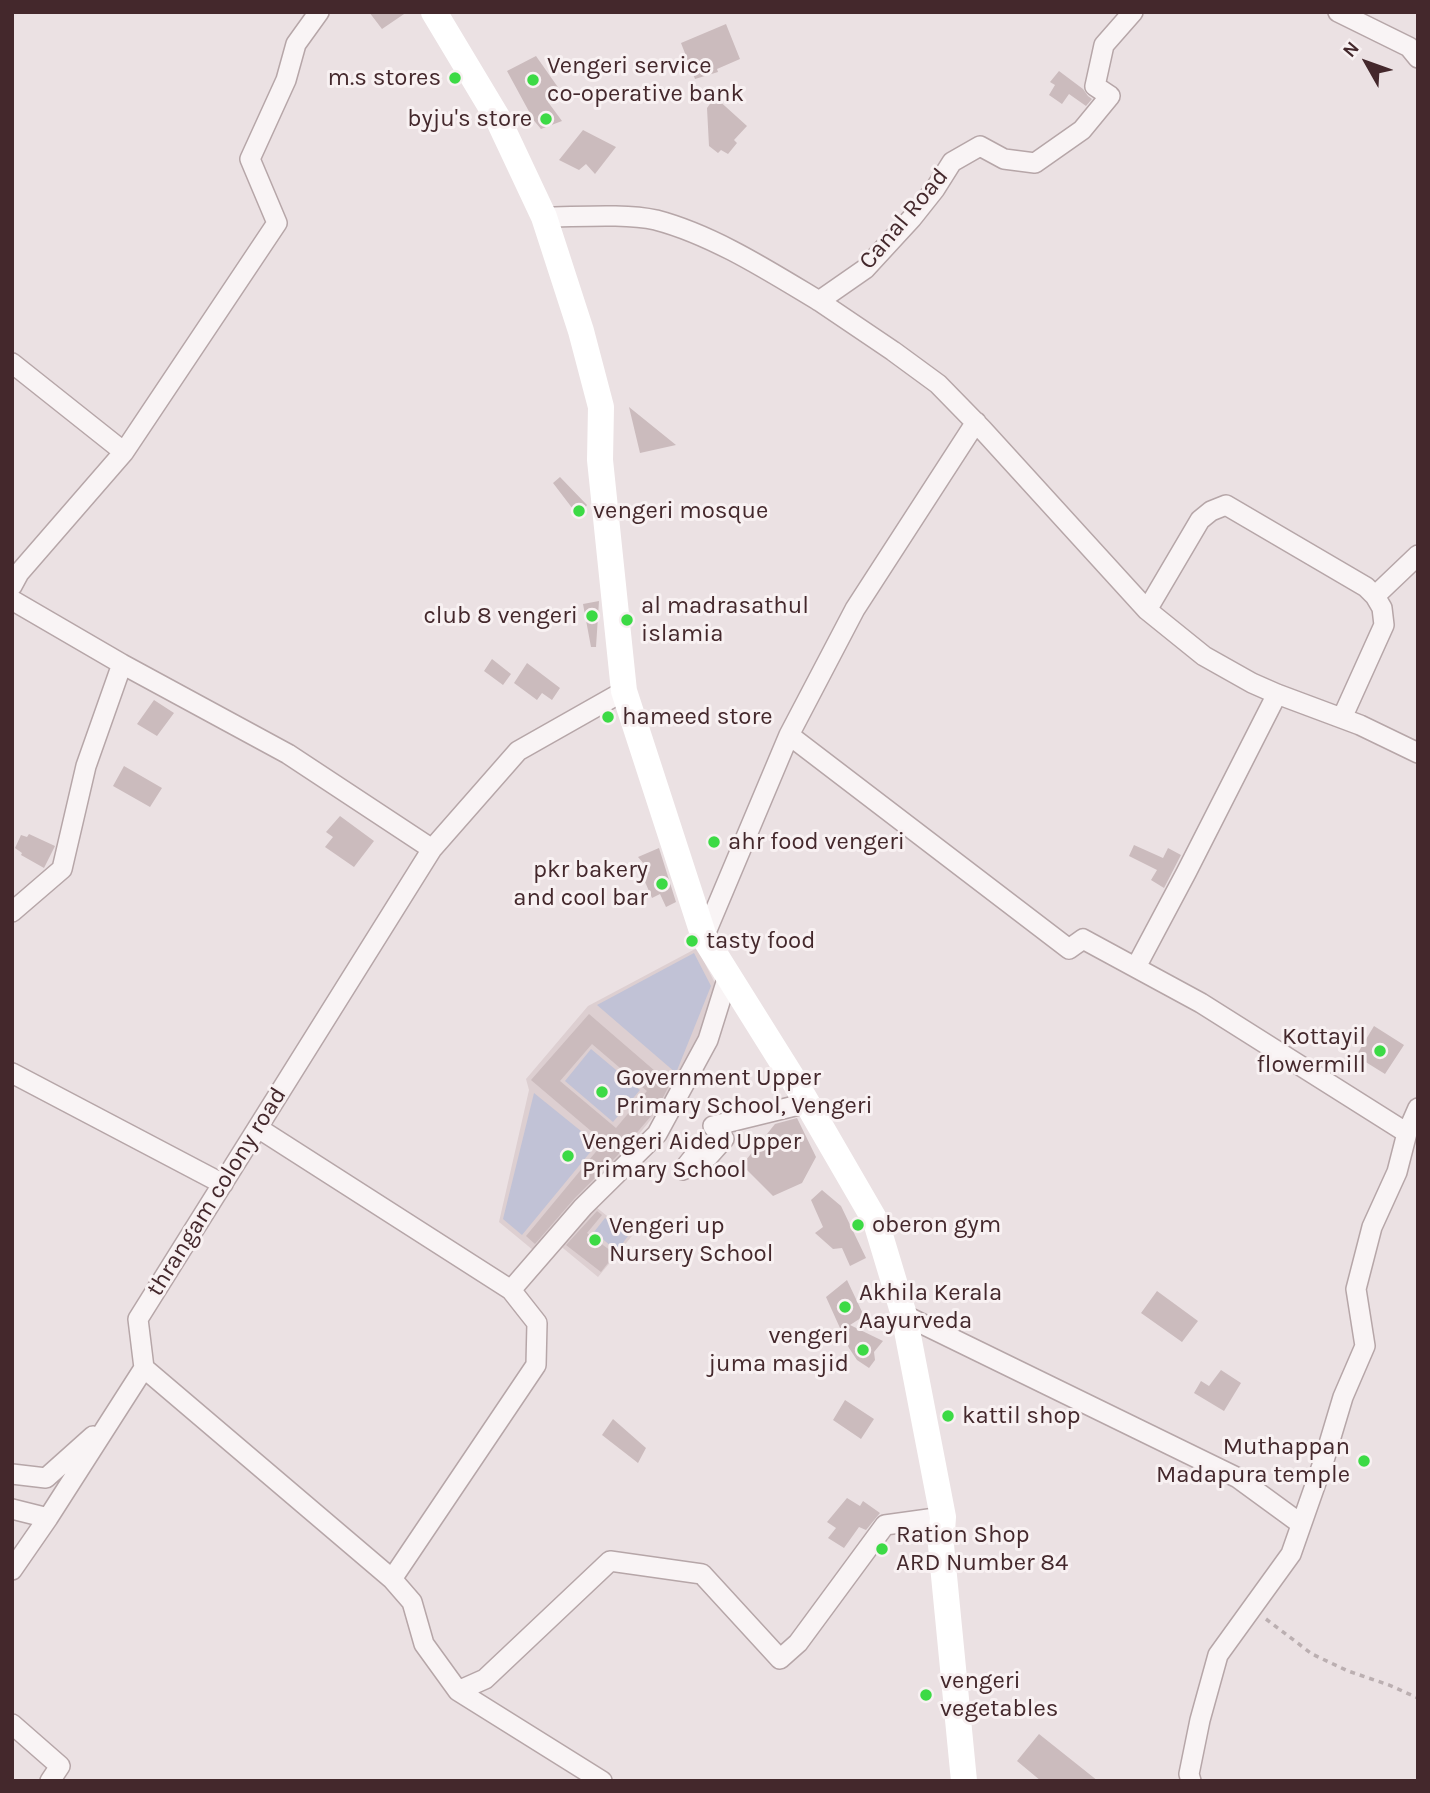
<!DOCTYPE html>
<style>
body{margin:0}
#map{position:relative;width:1430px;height:1793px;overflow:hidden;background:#ebe1e3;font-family:Karla,sans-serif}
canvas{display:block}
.frame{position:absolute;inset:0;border:14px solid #44282c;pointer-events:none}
.north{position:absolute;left:1332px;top:28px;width:70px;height:70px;-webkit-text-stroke:5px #f8f1f2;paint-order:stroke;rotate:310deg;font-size:19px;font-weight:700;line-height:28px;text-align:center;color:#44282c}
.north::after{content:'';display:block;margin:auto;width:24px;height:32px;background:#44282c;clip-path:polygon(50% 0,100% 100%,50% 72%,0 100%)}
</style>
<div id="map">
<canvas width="1430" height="1793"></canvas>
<div class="frame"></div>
<div class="north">N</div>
</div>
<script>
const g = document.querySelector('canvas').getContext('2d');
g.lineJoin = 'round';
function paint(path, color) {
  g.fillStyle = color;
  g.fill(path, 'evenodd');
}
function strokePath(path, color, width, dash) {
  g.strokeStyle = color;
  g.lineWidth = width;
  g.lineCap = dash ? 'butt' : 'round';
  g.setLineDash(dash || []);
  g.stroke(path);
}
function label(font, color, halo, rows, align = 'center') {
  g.font = font + ' Karla,sans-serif';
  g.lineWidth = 6;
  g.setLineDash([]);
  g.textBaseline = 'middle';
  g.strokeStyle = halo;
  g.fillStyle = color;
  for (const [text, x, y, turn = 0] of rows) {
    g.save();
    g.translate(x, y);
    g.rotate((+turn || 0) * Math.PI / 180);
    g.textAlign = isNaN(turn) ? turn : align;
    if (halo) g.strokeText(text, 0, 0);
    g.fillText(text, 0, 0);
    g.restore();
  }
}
paint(new Path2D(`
 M697 948 716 985 682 1082 539 1255 499 1222 529 1090 526 1079 588 1006Z
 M591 1203 632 1236 598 1277 558 1244Z`), '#ddcfd1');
paint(new Path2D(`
 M694 953 711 986 676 1073 597 1005Z
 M591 1049 640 1090 613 1122 565 1081Z
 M534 1093 597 1144 522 1235 503 1219Z
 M605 1218 628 1236 617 1251 594 1232Z`), '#c1c2d6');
paint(new Path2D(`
 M369 12H407L382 29Z
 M726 24 740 59 717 69 718 72 695 79 681 43Z
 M536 56 562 93 548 102 562 121 541 129 531 117H532L507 71Z
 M1059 71 1083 89 1088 96 1092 99 1086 106 1069 94 1062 104 1049 95 1055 85 1050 82Z
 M715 97 747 126 734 140 737 143 728 154 721 150 718 153 709 146 707 108Z
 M583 130 616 147 595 174 586 164 579 170 559 160Z
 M629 407 676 445 640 453Z
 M560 477 587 505 579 517 553 483Z
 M599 601 596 647H591L583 604Z
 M492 659 511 674 503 685 484 671Z
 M527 663 560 688 552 700 542 693 537 700 514 683Z
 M154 700 174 713 157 736 137 724Z
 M124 766 162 788 150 807 113 786Z
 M340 816 374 841 354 867 325 847 333 837 326 832Z
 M29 834 55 846 44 868 21 855 22 853 15 848 21 835 27 837Z
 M1134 845 1163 858 1168 848 1181 855 1164 888 1151 880 1157 870 1129 856Z
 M659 848 676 902 666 907 660 894 652 898 642 875 650 871 638 857Z
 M589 1014 670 1084 657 1109 617 1156 574 1199 535 1244 526 1236 604 1142 531 1080ZM592 1044 647 1091 616 1128 560 1081Z
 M1374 1026 1404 1045 1385 1074 1356 1056Z
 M797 1118 816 1157 802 1183 773 1196 742 1165 775 1124Z
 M822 1190 841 1206 866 1258 850 1266 842 1248 833 1249 815 1233 823 1227 811 1200Z
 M597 1211 602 1215 587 1233 615 1254 601 1272 566 1245Z
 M847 1280 864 1316 850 1325 883 1341 874 1352 875 1360 869 1368 857 1360 849 1348 826 1297Z
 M1157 1291 1198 1321 1182 1342 1141 1313Z
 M1221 1370 1241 1383 1224 1411 1194 1393 1201 1381 1209 1386Z
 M845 1400 874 1419 861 1439 833 1420Z
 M613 1419 646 1448 638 1463 602 1435Z
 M847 1498 860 1506 863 1501 880 1513 866 1530 859 1527 844 1548 828 1538 836 1528 827 1522Z
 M1039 1734 1098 1781H1041L1017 1761Z`), '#cbbbbd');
const minor = new Path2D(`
 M1338 12 1409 47 1418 58
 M544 217C576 217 625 213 656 220 713 235 769 271 819 301L865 269 912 218 935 189 952 162 980 146 1004 159 1035 163 1082 130 1110 96 1095 86 1104 45 1133 12
 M819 301 893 351 938 384 982 429 1147 610 1204 656 1252 683 1277 694 1360 725 1418 753
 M12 363 124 452
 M12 586 19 573 124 452 277 223 250 159 286 80 296 44 319 12
 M1375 596 1418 555
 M12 600 122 664 288 754 432 849
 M1147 610 1200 520 1211 511 1226 505 1366 587 1375 596 1382 608 1384 625 1342 718
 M789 735 855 609 976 422
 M12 912 62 869 86 766 122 664
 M704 937 789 735 1069 949 1083 939 1201 1003 1407 1133
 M1136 967 1186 873 1277 694
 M12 1073 223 1184
 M258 1128 511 1290 537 1323 536 1365 392 1579
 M683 1170 699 1150 708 1157 724 1139 713 1126 807 1103
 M511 1290 583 1207 657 1134 708 1040 728 976
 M904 1315 1238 1478 1301 1524
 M12 1474 46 1478 93 1436
 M12 1509 48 1518 12 1570
 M48 1518 144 1368
 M458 1691 485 1679 610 1561 702 1574 780 1659 798 1643 885 1525 943 1517
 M12 1724 60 1766 50 1781
 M602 1781 458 1691 424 1644 412 1602 392 1579 144 1368 138 1319 432 849 518 751 624 691
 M1191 1781 1189 1774 1200 1720 1218 1655 1291 1554 1325 1457 1343 1397 1365 1346 1356 1289 1372 1227 1397 1172 1407 1133 1418 1108`);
strokePath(minor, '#b6a6a8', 22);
strokePath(new Path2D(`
 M1266 1619 1312 1654 1348 1671 1389 1685 1418 1698`), '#bbafb1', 3.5, [5, 5]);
strokePath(minor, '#f9f4f5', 19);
strokePath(new Path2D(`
 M434 12 497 117 544 217 581 331 601 407 600 460 624 691 704 937 796 1084 876 1222 904 1315 943 1517 941 1545 964 1781`), '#fff', 26);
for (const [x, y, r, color] of [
 [455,78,7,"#3cda45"],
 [533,80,7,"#3cda45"],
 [546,119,7,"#3cda45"],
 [579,511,7,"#3cda45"],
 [592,616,7,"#3cda45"],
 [627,620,7,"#3cda45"],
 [608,717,7,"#3cda45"],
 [714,842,7,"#3cda45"],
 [662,884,7,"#3cda45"],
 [692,941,7,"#3cda45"],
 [1380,1051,7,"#3cda45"],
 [602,1092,7,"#3cda45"],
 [568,1156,7,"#3cda45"],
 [858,1225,7,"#3cda45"],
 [595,1240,7,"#3cda45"],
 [845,1307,7,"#3cda45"],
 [863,1350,7,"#3cda45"],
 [948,1416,7,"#3cda45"],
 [1364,1461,7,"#3cda45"],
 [882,1549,7,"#3cda45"],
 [926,1695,7,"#3cda45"]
]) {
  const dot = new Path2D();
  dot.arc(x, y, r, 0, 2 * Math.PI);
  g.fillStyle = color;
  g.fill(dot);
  strokePath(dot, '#f8f1f2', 2.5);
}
label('24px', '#44282c', '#f8f1f2', [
 ["Vengeri service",547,66],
 ["co-operative bank",547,94],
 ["m.s stores",441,78,"right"],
 ["byju's store",532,119,"right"],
 ["vengeri mosque",593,511],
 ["al madrasathul",641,606],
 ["islamia",641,634],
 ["club 8 vengeri",578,616,"right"],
 ["hameed store",622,717],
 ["ahr food vengeri",728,842],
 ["pkr bakery",648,870,"right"],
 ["and cool bar",648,898,"right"],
 ["tasty food",706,941],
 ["Kottayil",1366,1037,"right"],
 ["flowermill",1366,1065,"right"],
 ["Government Upper",616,1078],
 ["Primary School, Vengeri",616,1106],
 ["Vengeri Aided Upper",582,1142],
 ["Primary School",582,1170],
 ["oberon gym",872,1225],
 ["Vengeri up",609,1226],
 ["Nursery School",609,1254],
 ["Akhila Kerala",859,1293],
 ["Aayurveda",859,1321],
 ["vengeri",849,1336,"right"],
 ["juma masjid",849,1364,"right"],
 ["kattil shop",962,1416],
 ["Muthappan",1350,1447,"right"],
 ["Madapura temple",1350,1475,"right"],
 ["Ration Shop",896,1535],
 ["ARD Number 84",896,1563],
 ["vengeri",940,1681],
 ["vegetables",940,1709]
], 'left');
label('24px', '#44282c', '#f8f1f2', [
 ["Canal Road",904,219,-50],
 ["thrangam colony road",217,1192,-58]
]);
</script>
